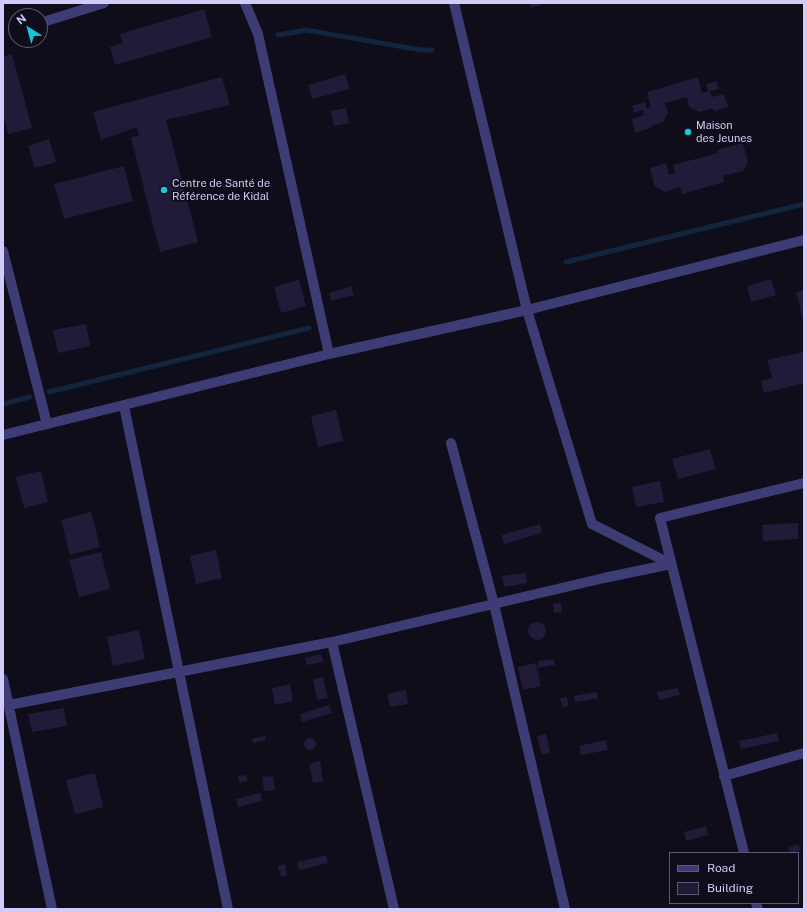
<!DOCTYPE html>
<meta charset="utf-8">
<style>
body{margin:0}
#map{position:relative;width:807px;height:912px;overflow:hidden;background:#0f0d1a;font-family:"Public Sans",sans-serif}
canvas{display:block}
.frame{position:absolute;inset:0;border:4px solid #d0cbf9;pointer-events:none}
.legend{position:absolute;left:669px;top:852px;width:130px;height:52px;box-sizing:border-box;background:#0f0d1a;border:1px solid #5c5973;margin:0;padding:5px 7px;list-style:none;font-size:12px;color:#d0cbf9}
.legend li{display:flex;align-items:center;gap:8px;height:20px}
.legend b{width:20px;border:1px solid #5c5973}
.north{position:absolute;left:8px;top:8px;width:40px;height:40px;box-sizing:border-box;background:#0f0d1a;border:1px solid #5c5973;border-radius:50%;rotate:323deg;font-size:11px;font-weight:700;line-height:16px;text-align:center;color:#d0cbf9}
.north::after{content:'';display:block;margin:auto;width:14px;height:18px;background:#17c7d9;clip-path:polygon(50% 0,100% 100%,50% 72%,0 100%)}
</style>
<div id="map">
<canvas width="807" height="912"></canvas>
<div class="frame"></div>
<ul class="legend">
<li><b style="height:5px;background:#3e3c74"></b>Road</li>
<li><b style="height:11px;background:#211b39"></b>Building</li>
</ul>
<div class="north">N</div>
</div>
<script>
const g = document.querySelector('canvas').getContext('2d');
g.lineJoin = 'round';
function strokePath(path, color, width, dash) {
  g.strokeStyle = color;
  g.lineWidth = width;
  g.lineCap = dash ? 'butt' : 'round';
  g.setLineDash(dash || []);
  g.stroke(path);
}
function paint(path, color) {
  g.fillStyle = color;
  g.fill(path, 'evenodd');
}
function label(font, color, halo, rows, align = 'center') {
  g.font = font + ' "Public Sans",sans-serif';
  g.lineWidth = 3.5;
  g.setLineDash([]);
  g.textBaseline = 'middle';
  g.strokeStyle = halo;
  g.fillStyle = color;
  for (const [text, x, y, turn = 0] of rows) {
    g.save();
    g.translate(x, y);
    g.rotate((+turn || 0) * Math.PI / 180);
    g.textAlign = isNaN(turn) ? turn : align;
    if (halo) g.strokeText(text, 0, 0);
    g.fillText(text, 0, 0);
    g.restore();
  }
}
strokePath(new Path2D(`
 M278 35 306 30 421 50H432
 M566 262 804 204
 M49 392 309 328
 M3 404 30 397`), '#12243e', 5);
paint(new Path2D(`
 M530 3H548L531 8Z
 M204 9 212 37 115 65 110 47 123 43 120 34Z
 M12 54 32 128 8 134 3 114V57Z
 M345 74 350 89 312 99 308 85Z
 M222 77 230 105 166 120 198 242 160 252 131 137 139 136 137 127 101 140 93 112Z
 M698 77 702 93 708 91 706 84 717 81 719 89 710 91 712 97 724 94 728 107 714 111 713 108 700 112 689 107 687 97 665 103 668 113 663 122 651 126V128L635 133 632 119 644 115 643 110 634 113 632 106 645 102 647 109 651 107 647 92Z
 M346 108 349 123 334 126 331 111Z
 M49 139 56 162 35 168 28 146Z
 M743 143 748 163 743 171 723 176 724 182 682 194 680 187 665 192 654 185 650 168 666 163 669 175 675 173 673 165 718 153 717 150Z
 M124 166 133 201 64 219 54 184Z
 M771 279 776 295 751 302 747 286Z
 M299 280 306 306 281 313 274 287Z
 M351 286 354 295 331 301 329 293Z
 M804 290V320H803L796 292Z
 M86 324 90 346 58 353 53 330Z
 M803 352 804 383 764 393 761 381 772 378 767 360Z
 M336 410 343 441 318 447 311 416Z
 M710 449 716 469 678 479 672 459Z
 M41 471 48 502 24 508 16 477Z
 M660 481 664 502 636 507 632 487Z
 M91 512 100 547 70 555 61 520Z
 M798 523V539L763 541 762 525Z
 M540 524 542 533 504 544 502 535Z
 M216 550 222 578 196 584 190 556Z
 M101 552 110 589 79 597 69 560Z
 M525 573 527 583 504 587 502 576Z
 M561 603 562 612 554 613 553 604Z
 M528 631a9 9 0 1 1 18 0a9 9 0 1 1-18 0Z
 M139 630 145 659 113 666 107 637Z
 M321 654 323 662 307 665 305 658Z
 M554 659 555 665 538 668V661Z
 M536 663 541 686 523 690 518 667Z
 M323 677 328 698 317 700 313 679Z
 M290 684 293 701 275 705 272 688Z
 M678 688 680 695 659 700 657 692Z
 M406 690 408 704 390 707 387 694Z
 M596 692 598 698 575 702 574 696Z
 M567 697 569 706 562 707 560 698Z
 M329 705 332 713 302 722 300 714Z
 M64 708 67 726 32 732 28 714Z
 M777 733 779 741 741 749 739 741Z
 M546 734 550 753 542 755 537 736Z
 M265 736 266 740 253 743 252 739Z
 M304 744a6 6 0 1 1 12 0a6 6 0 1 1-12 0Z
 M606 740 608 750 581 755 579 746Z
 M320 761 323 781 313 783 309 764Z
 M95 773 103 807 75 814 66 780Z
 M247 775V781L239 782 238 776Z
 M273 776 275 790 264 791 262 777Z
 M260 793 262 801 238 807 236 799Z
 M706 826 708 835 686 841 684 832Z
 M798 844 801 851 790 853 788 848Z
 M326 855 328 863 299 870 297 862Z
 M285 864 287 876 281 877 278 866Z`), '#211b39');
strokePath(new Path2D(`
 M245 3 258 34 329 354
 M40 23 104 3`), '#3e3c74', 10);
strokePath(new Path2D(`
 M3 251 47 424
 M527 310 592 524 671 564
 M124 406 228 909
 M451 443 494 604 565 909
 M332 642 394 909
 M3 679 52 909
 M9 705 332 642 604 578 671 564
 M724 776 804 753
 M744 853 660 518 804 483
 M756 903 758 909`), '#3e3c74', 10);
strokePath(new Path2D(`
 M454 3 527 310
 M3 435 329 354 527 310 804 240`), '#3e3c74', 10);
for (const [x, y, r, color] of [
 [688,132,4,"#17c7d9"],
 [164,190,4,"#17c7d9"]
]) {
  const dot = new Path2D();
  dot.arc(x, y, r, 0, 2 * Math.PI);
  g.fillStyle = color;
  g.fill(dot);
  strokePath(dot, '#0f0d1a', 1.5);
}
label('11px', '#d0cbf9', '#0f0d1a', [
 ["Maison",696,126],
 ["des Jeunes",696,139],
 ["Centre de Santé de",172,184],
 ["Référence de Kidal",172,197]
], 'left');
</script>
